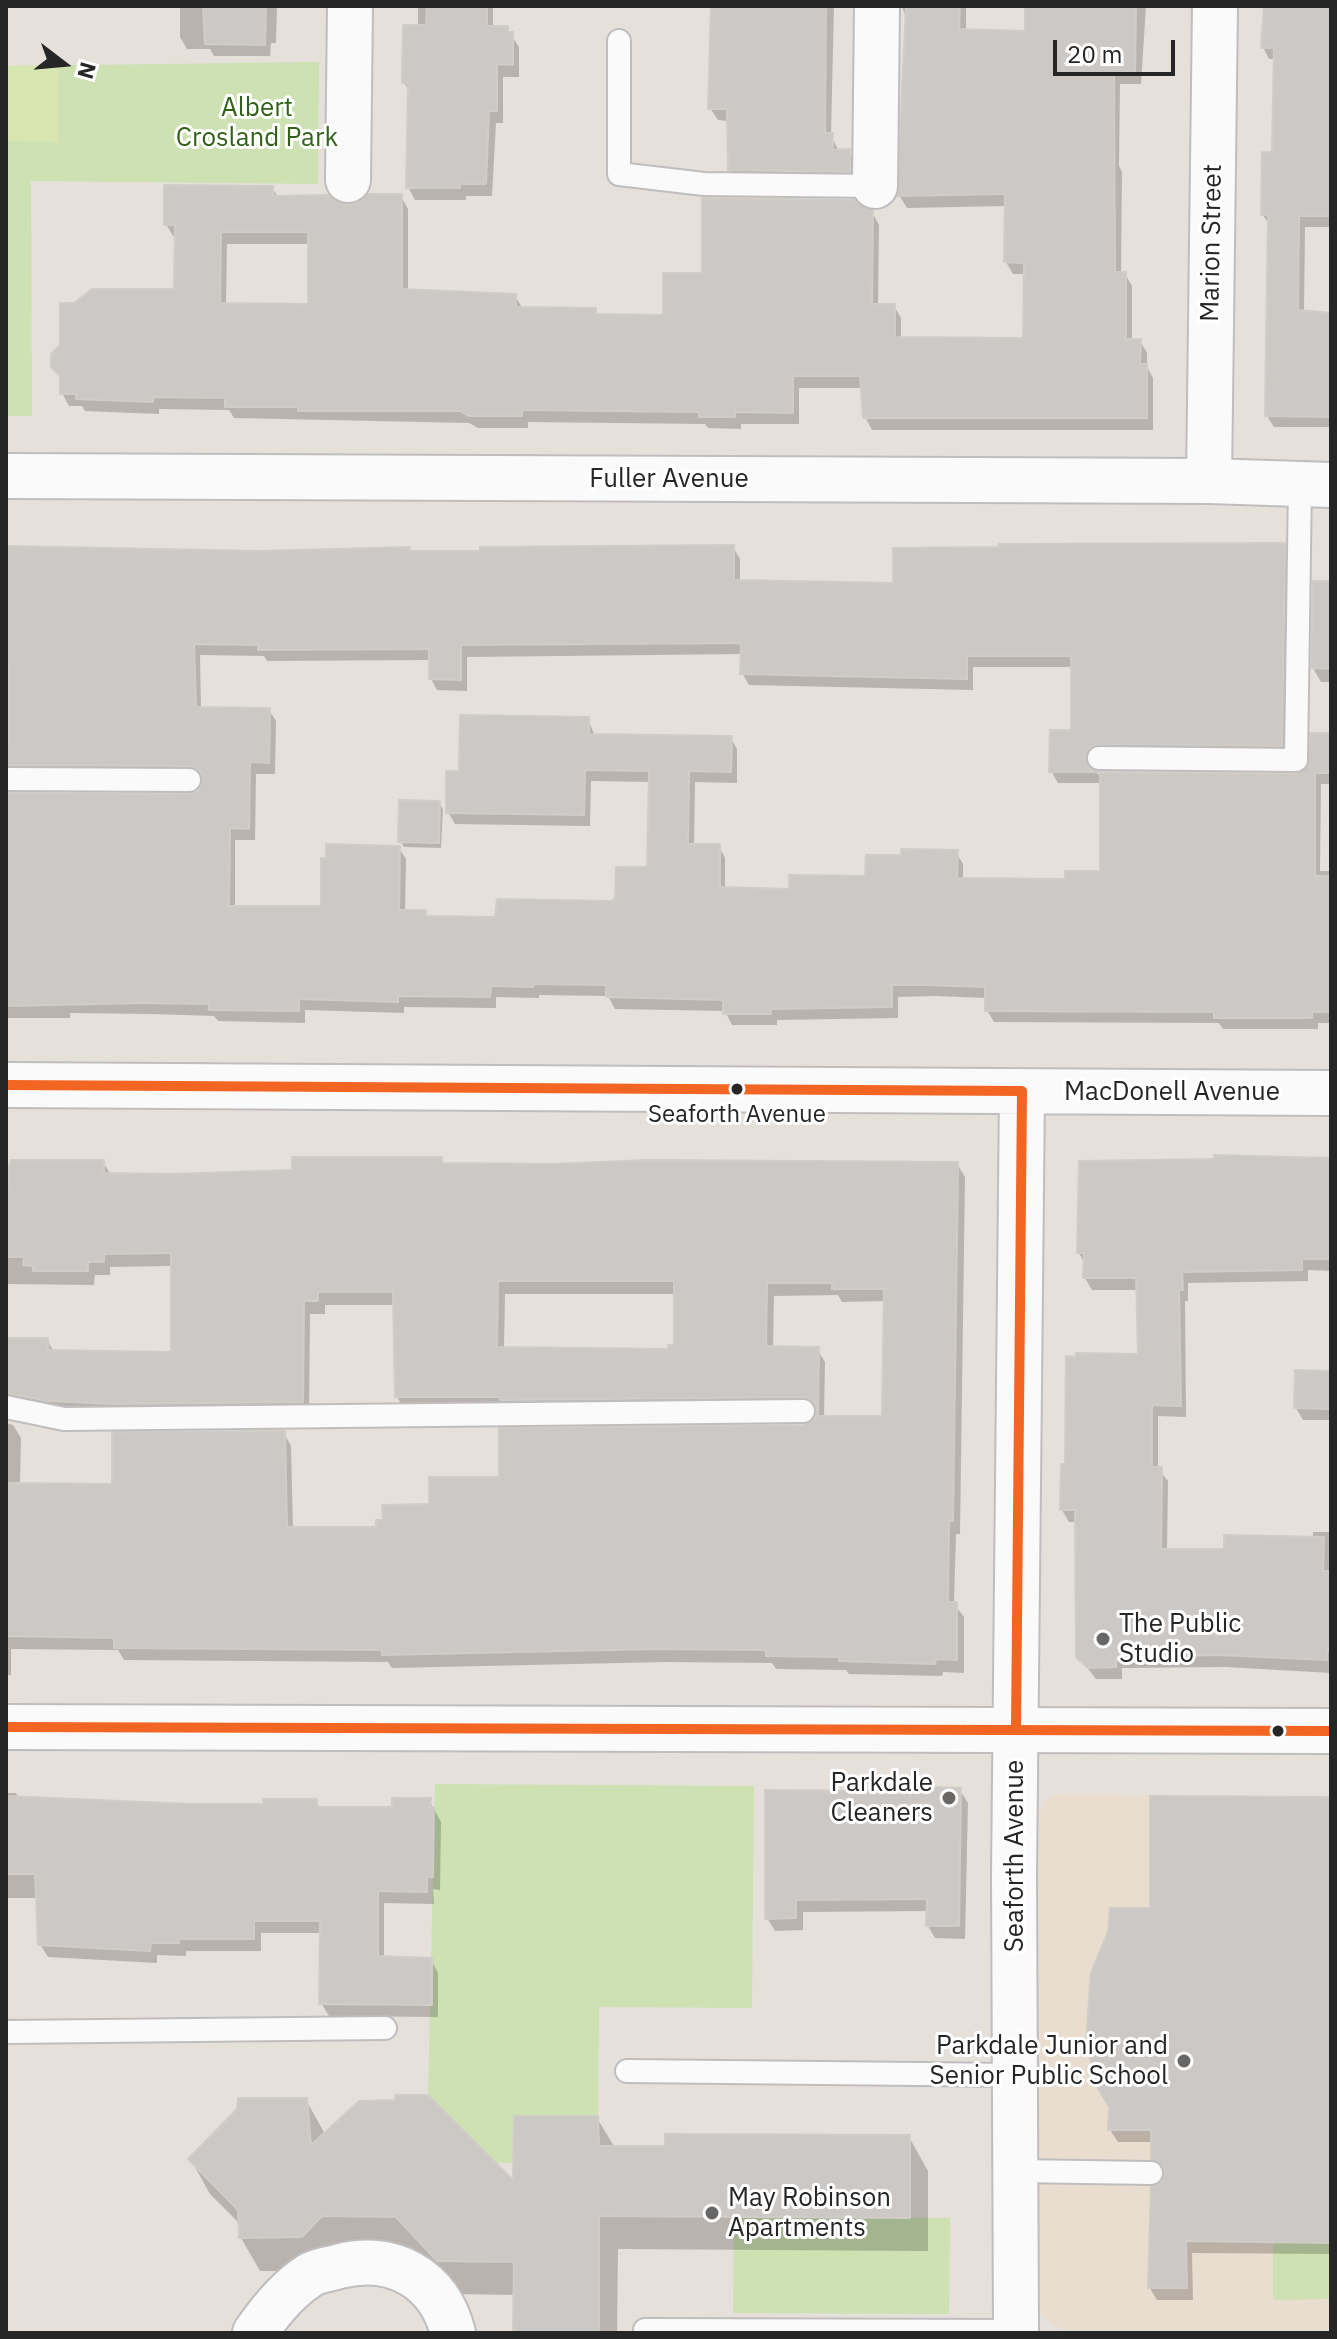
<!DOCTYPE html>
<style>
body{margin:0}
#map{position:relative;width:1337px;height:2339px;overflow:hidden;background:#e6e0db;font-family:"IBM Plex Sans",sans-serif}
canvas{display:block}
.frame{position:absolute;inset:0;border:8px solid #262626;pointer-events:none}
.north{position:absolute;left:24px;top:24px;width:80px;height:80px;-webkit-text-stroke:6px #fff;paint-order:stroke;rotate:106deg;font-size:22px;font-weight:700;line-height:32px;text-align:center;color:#262626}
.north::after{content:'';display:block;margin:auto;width:28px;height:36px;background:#262626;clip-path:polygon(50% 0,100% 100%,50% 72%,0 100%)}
.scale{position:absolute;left:1053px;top:40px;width:122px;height:36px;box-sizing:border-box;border:4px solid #262626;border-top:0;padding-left:10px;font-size:24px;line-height:28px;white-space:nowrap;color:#262626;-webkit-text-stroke:6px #fff;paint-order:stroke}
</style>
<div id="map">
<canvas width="1337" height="2339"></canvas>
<div class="frame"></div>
<div class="north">N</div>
<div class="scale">20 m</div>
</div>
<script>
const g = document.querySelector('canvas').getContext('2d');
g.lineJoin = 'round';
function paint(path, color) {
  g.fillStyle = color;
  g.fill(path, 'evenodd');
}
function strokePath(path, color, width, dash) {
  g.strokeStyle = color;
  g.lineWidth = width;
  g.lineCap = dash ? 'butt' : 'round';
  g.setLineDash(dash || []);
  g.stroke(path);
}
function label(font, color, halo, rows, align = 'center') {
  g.font = font + ' "IBM Plex Sans",sans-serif';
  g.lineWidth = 6;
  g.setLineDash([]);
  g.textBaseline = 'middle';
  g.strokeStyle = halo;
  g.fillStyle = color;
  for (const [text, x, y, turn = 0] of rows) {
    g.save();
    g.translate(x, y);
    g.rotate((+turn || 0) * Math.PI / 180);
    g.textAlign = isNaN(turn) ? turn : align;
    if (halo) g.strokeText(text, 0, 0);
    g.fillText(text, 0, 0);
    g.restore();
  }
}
paint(new Path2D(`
 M1057 1794 1331 1797V2330H1068L1055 2327 1041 2314 1037 2304 1038 1818 1044 1802Z`), '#e9ddcf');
paint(new Path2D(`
 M319 62 318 184 31 181 32 416H6V66Z
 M435 1784 754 1786 752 2008 599 2007 598 2116H514L513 2163 462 2162V2129L428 2095Z
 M734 2217 950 2218 949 2314 733 2313Z
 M1273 2243H1331V2299L1273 2300Z`), '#cde1b3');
paint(new Path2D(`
 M6 66 59 67 58 142 6 141Z`), '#d9e5b0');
paint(new Path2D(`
 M180 6H277L276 43H271L270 56H214L210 49H187L180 37Z
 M418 6H493V28H507L519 47V77H503V123H496L492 196H466V200H415L408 187 409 92 404 82 418 27Z
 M713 6H834L831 135 839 152H849L856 164V184L737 182 730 170 729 121 718 120 710 108Z
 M902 6H966V31L1026 33 1027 6H1146L1141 84H1120L1119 166 1122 172 1121 274H1125L1132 286V341H1140L1147 353V367L1153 378V430H872L865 417 863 388H799V424H741V429L708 428 705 424 528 422V428H478L469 423 234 418 229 410 159 409V414L85 411 82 406H69L62 393V381L53 367 176 291 177 236H173L166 224 272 188 278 197 347 207 401 196 408 209V291L515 296 523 309 595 310 598 316 665 317 704 275 872 212 879 225 878 306H894L901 318V339L1025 340 1026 274H1013L1006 262 1007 206 907 208 899 195 908 25ZM227 244H310V306L226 305Z
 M1265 6H1331V227H1305L1304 312 1331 315V427H1274L1267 416 1270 226 1263 215 1274 154 1276 59H1269L1263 47Z
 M1284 545 1291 557 1288 757 1092 764 1093 771 1098 774 1296 776 1310 768 1331 735V784H1321L1320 871H1331V1023H1318V1029H1223L1219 1023 994 1022 987 1010V998L935 996 898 997V1018L777 1020V1025H732L725 1011 615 1009 608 996 539 995V998L496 997V1008L404 1007V1013L305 1010V1023L218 1021 214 1016 151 1014 70 1013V1018H6V795L189 796 198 793 205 781 198 777 6 780V547L166 552 409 549 411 553 733 547 740 559V582L895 585ZM743 654 742 673 749 685 973 690V667H1073V732L1051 771 1058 783H1102V873L1067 881 963 880V864L956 852 903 857 867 878 791 891 725 889V858L719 846H694L695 782 737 783V749L731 738 595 736 588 719 461 773 448 812 455 824 590 826 591 781 650 782 649 869 612 903 496 919 428 918 425 912H405L406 859 399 848 323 908H235V840H255L256 774H275L276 721 269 710 201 709 200 655 264 656 267 661 431 660V679L437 690 467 691V657Z
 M1331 583V682H1321L1313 668Z
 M439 803 443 809 441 848 404 847 400 841Z
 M1259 1157 1331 1160V1271L1308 1270V1281L1188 1283V1301H1185L1186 1417 1158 1416V1469L1168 1481 1167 1551H1226L1313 1539V1532H1331V1673L1226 1667 1122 1668V1679H1096L1078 1656 1077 1522H1069L1062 1510 1067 1466 1140 1356 1139 1290H1092L1085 1278V1264L1079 1253 1081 1163Z
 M441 1159 445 1165 957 1164 965 1177 960 1534H956L954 1604 964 1617V1673L943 1672 942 1676 849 1674 846 1670 776 1669 772 1663 666 1662 392 1668 388 1662 124 1660 118 1650 11 1649V1675H6V1423L13 1425 21 1438 20 1485 114 1486 284 1433 291 1446 293 1529H378L501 1479 812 1424 818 1413 812 1410H405L397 1397 395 1305H325V1314H310L309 1415 6 1410V1339L47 1340 54 1352 173 1354V1266L110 1267V1275H95L94 1285 6 1284V1170L103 1162 111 1175 294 1172ZM505 1294H676V1347L670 1351 504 1349ZM838 1295 842 1302 886 1301 884 1418H824L825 1362 817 1349 773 1348 774 1296Z
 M1331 1373V1420H1303L1296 1408Z
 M960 1790 968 1803 965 1939 935 1938 928 1926V1911L803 1912V1930L775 1931 767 1918V1792Z
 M6 1793H16L19 1799 190 1806H265L316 1801 321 1809H394L429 1800 441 1822 440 1890 433 1889 434 1904 384 1903V1958L431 1960 438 1973V2017L329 2016 321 2003 322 1933H261V1951H186V1956L157 1955V1963L48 1957 40 1944 38 1898H6Z
 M1331 1799V2254L1192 2253 1193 2300H1157L1150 2288 1165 2175 1153 2158V2142H1118L1110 2130 1152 1911Z
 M306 2100 325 2134 515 2185 597 2118 615 2148 909 2137 928 2171V2251L618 2249 617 2333H515V2295L458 2294 417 2251 341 2249 321 2271H260L241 2238 240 2224 210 2194 191 2160Z`), '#0003');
const building = new Path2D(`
 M203 6 266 7 265 45 205 44Z
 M427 6H487V26H508V32H513V65L497 64V111H489L486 184H460V188H406L408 83H402L403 25H426Z
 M711 6H826L825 133H833V150L850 149V172L728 170 727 109H708Z
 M906 6H960L959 29 1025 31V6H1136L1135 72H1114L1115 272H1126V339H1141L1140 364H1147V418H863L860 376H793V413L735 412V417H699V412L522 410V416H469L460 411H298V407H225V398L153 397V402L76 399V394H60V376L51 367V354L60 345V303H74L92 289H174L175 225H164V185L273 186V196L328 195 347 205 360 202 368 194H402V289L516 294V307L596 308V314L663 315V273H702V198L855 200 873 211 872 304H895V337L1023 338 1024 263 1004 262 1005 194 897 196ZM221 232H308V304L220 303Z
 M1264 6H1331V216H1299L1298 310 1331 313V417L1265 416 1268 215H1261L1262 152H1272L1274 48H1261Z
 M1285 543 1282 746 1099 744 1087 750 1085 759 1091 770 1099 772 1296 774 1308 766 1310 733H1331V773H1315V876H1331V1012H1312V1018H1214V1012L985 1011V987L927 985H892V1007L771 1009V1014H723V1000L606 997V985L533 984V987L491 986 490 997 398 996V1002L299 999V1011L209 1010V1004L144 1003 6 1006V793L189 794 197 792 203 781 201 772 189 766 6 765V741H9L6 546 259 551 410 547V551H480V547L734 545V580L893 583V548L998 547 999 544ZM741 643 740 674 967 679V656H1071V730H1050L1049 772H1100V871H1065V879L957 878 958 850 901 849V855H866L865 876 789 875V889L720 887V844H688L689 771 731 772 732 736 589 734V717L460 715 459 771H446V813L584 815 585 770 649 771 647 867H616L615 899 611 901 497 899 495 917 426 916V910H399L400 846 326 844V858H321V906H229L230 828 249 829 250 762 269 763 270 708 196 707 194 644 258 645V650L429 649V679L461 680V645Z
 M1313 581H1331V669L1311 668Z
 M399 800 440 801 439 843 398 842Z
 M1214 1155 1331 1158V1259H1302V1270L1182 1272 1183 1290H1179L1181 1406 1152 1405V1467H1162L1161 1549H1224V1535L1324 1537 1323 1571H1331V1651H1327V1660L1218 1655 1116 1657V1667L1088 1668 1076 1657 1075 1510H1060L1061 1464H1065L1066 1356 1076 1357V1353L1138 1354 1136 1278H1083L1084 1253H1077L1079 1161 1214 1159Z
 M292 1157H442L443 1163 555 1164 647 1160 958 1162 953 1521H949L948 1602H957V1660L936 1659 935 1664 839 1661V1657L766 1656V1650L657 1649 382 1655V1650L114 1648V1638L6 1636V1483L112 1484V1432L285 1431 287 1527H376V1520H383L382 1505 429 1504V1477H499V1428L803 1425 816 1417 815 1403 803 1397 500 1400V1397H395L393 1292H318V1301H304L303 1402 113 1404 48 1401 6 1393V1338H48V1350L171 1352V1253L104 1254V1262H88V1271H33V1266L23 1265 24 1257H7L8 1172 11 1160H104V1173L172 1174 292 1170ZM498 1281H674V1345H668V1349L497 1347ZM767 1283H832V1289H884L882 1416H818L819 1347 766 1346Z
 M1295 1370 1331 1371V1409L1294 1408Z
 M928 1787 961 1788 959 1926H926L927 1899 796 1900V1918L765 1919V1790L890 1791 928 1790Z
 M6 1796 190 1804H263V1799H317V1807H392V1798H431L430 1807H434L433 1877H427V1892L378 1891V1956L432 1958V2005L319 2004 320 1921H254V1939H179V1943H151L150 1951 38 1945 35 1874H6Z
 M1150 1796 1331 1797V2243L1186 2241 1187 2288H1148L1151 2187 1163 2181 1164 2167 1151 2159V2130H1108L1109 2107 1098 2088 1086 2043 1091 1973 1108 1932 1110 1908H1150Z
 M395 2095H428L513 2180 514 2116H598L599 2146H665V2134L910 2135V2218L599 2216V2333H513L514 2262 437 2261 396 2217 322 2216 302 2237 239 2238 238 2210 188 2159 237 2109 238 2098H307L311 2145 359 2101 395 2100Z`);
paint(building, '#ccc8c5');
strokePath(building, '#d0ccc7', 2);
const service = new Path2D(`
 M619 41V174L704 184 875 186
 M1099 758 1296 760 1300 484
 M6 779 189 780
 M6 1407 64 1419 803 1411
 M6 2032 385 2028
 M627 2071 1016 2075
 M1016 2171 1151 2173
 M645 2330 1016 2331`);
const minor = new Path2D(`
 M348 180 350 6
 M875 186 877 6
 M6 476 1209 481 1331 485
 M1209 481 1215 6
 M6 1085 1331 1093
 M255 2333C270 2311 288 2289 310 2275 318 2270 331 2269 340 2266 393 2253 439 2278 453 2333
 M1016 2333 1014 1874 1022 1091`);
const tertiary = new Path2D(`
 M6 1727 1331 1731`);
strokePath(service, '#bfbdbd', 26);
strokePath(minor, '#bfbdbd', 48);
strokePath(tertiary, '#bfbdbd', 48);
strokePath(service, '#fbfafa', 22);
strokePath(minor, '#fbfafa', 44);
strokePath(tertiary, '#fbfafa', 44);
strokePath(new Path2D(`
 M6 1085 1022 1091 1016 1728
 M6 1727 1331 1731`), '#f26522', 10);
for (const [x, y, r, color] of [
 [737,1089,7,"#262626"],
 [1103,1639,8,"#696765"],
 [1278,1731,7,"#262626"],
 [949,1798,8,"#696765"],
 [1184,2061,8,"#696765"],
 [712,2213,8,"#696765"]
]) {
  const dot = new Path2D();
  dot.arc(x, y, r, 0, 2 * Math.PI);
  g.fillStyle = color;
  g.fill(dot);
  strokePath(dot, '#fff', 3);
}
label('24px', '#262626', '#fff', [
 ["Seaforth Avenue",737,1115]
]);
label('26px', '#326218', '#fff', [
 ["Albert",257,108],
 ["Crosland Park",257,138]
]);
label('26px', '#262626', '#fff', [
 ["Marion Street",1212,243,-89],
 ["Fuller Avenue",669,479],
 ["MacDonell Avenue",1172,1092],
 ["Seaforth Avenue",1015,1856,-90]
]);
label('26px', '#262626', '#fff', [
 ["The Public",1119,1624],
 ["Studio",1119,1654],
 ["Parkdale",933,1783,"right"],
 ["Cleaners",933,1813,"right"],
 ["Parkdale Junior and",1168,2046,"right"],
 ["Senior Public School",1168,2076,"right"],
 ["May Robinson",728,2198],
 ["Apartments",728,2228]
], 'left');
</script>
